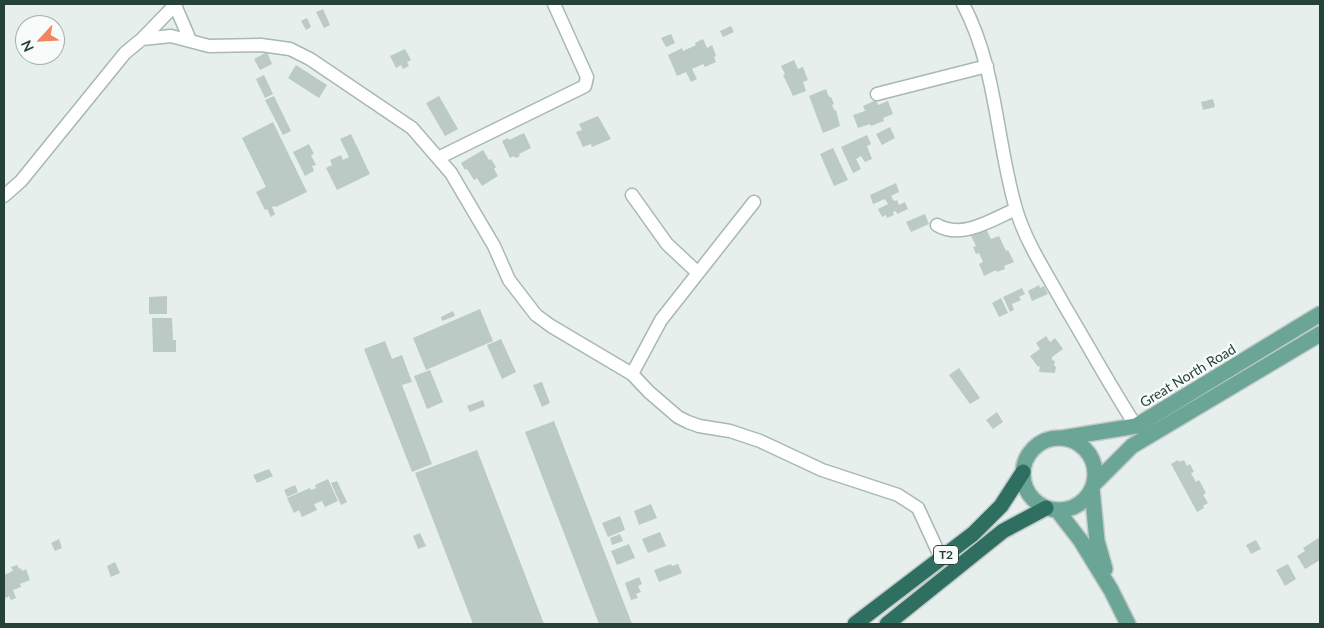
<!DOCTYPE html>
<style>
body{margin:0}
#map{position:relative;width:1324px;height:628px;overflow:hidden;background:#e6efeb;font-family:Lato,sans-serif}
canvas{display:block}
.frame{position:absolute;inset:0;border:5px solid #24423a;pointer-events:none}
.north{position:absolute;left:15px;top:15px;width:50px;height:50px;box-sizing:border-box;background:#f7fbf9;border:1px solid #a3b1ad;border-radius:50%;rotate:245deg;font-size:14px;font-weight:700;line-height:20px;text-align:center;color:#24423a}
.north::after{content:'';display:block;margin:auto;width:18px;height:22px;background:#f4845f;clip-path:polygon(50% 0,100% 100%,50% 72%,0 100%)}
</style>
<div id="map">
<canvas width="1324" height="628"></canvas>
<div class="frame"></div>
<div class="north">N</div>
</div>
<script>
const g = document.querySelector('canvas').getContext('2d');
g.lineJoin = 'round';
function paint(path, color) {
  g.fillStyle = color;
  g.fill(path, 'evenodd');
}
function strokePath(path, color, width, dash) {
  g.strokeStyle = color;
  g.lineWidth = width;
  g.lineCap = dash ? 'butt' : 'round';
  g.setLineDash(dash || []);
  g.stroke(path);
}
function label(font, color, halo, rows, align = 'center') {
  g.font = font + ' Lato,sans-serif';
  g.lineWidth = 5;
  g.setLineDash([]);
  g.textBaseline = 'middle';
  g.strokeStyle = halo;
  g.fillStyle = color;
  for (const [text, x, y, turn = 0] of rows) {
    g.save();
    g.translate(x, y);
    g.rotate((+turn || 0) * Math.PI / 180);
    g.textAlign = isNaN(turn) ? turn : align;
    if (halo) g.strokeText(text, 0, 0);
    g.fillText(text, 0, 0);
    g.restore();
  }
}
paint(new Path2D(`
 M323 9 330 25 324 28 316 12Z
 M307 18 311 27 306 30 301 21Z
 M731 26 734 32 723 37 720 31Z
 M671 34 675 43 666 47 661 38Z
 M703 39 707 48 712 45 716 56 714 57 716 62 705 67 703 64 692 69 697 79 691 82 686 72 677 76 668 55 682 48 683 51 696 45 695 43Z
 M405 49 411 60 407 62 409 66 403 69 401 65 396 68 390 56Z
 M267 52 272 64 260 70 254 59Z
 M794 60 798 69 803 67 808 80 803 82 806 91 793 96 783 75 785 74 781 66Z
 M296 65 327 85 319 98 288 78Z
 M264 75 273 94 265 98 256 79Z
 M826 89 829 97H831L834 104 832 105 835 111 836 110 840 126 823 133 809 96Z
 M274 96 291 131 283 135 265 100Z
 M439 96 458 129 445 136 426 103Z
 M1213 99 1215 107 1203 110 1201 102Z
 M876 100 878 105 888 101 893 114 883 118 884 121 871 126 870 124 858 128 853 115 865 111 863 106Z
 M598 116 611 139 592 147 591 144 583 147 576 132 582 130 579 124Z
 M273 122 307 192 276 207 275 206 272 207 275 214 271 217 267 209 265 210 256 192 266 187 242 138Z
 M890 127 895 138 882 145 876 134Z
 M524 133 531 148 519 154 520 156 515 158 514 156 510 158 502 141 508 138 509 140Z
 M351 134 370 174 337 190 326 168 332 165 330 160 341 155 343 160 349 157 340 139Z
 M867 135 871 144 867 146 872 159 865 162 861 156 856 159 861 169 853 173 841 147Z
 M309 144 314 154 311 155 316 165 312 166 314 171 305 176 293 152Z
 M833 148 848 180 834 186 820 154Z
 M483 150 489 160 491 159 496 167 494 169 498 176 482 186 477 178 474 180 467 169 465 170 461 163Z
 M896 183 899 192 891 196 894 201 897 200 899 205 905 202 908 209 897 214 896 211 893 212 894 215 887 218 886 215 882 217 878 209 888 204 885 199 873 204 870 195Z
 M925 214 929 224 911 232 906 222Z
 M986 229 991 239 999 236 1006 251 1008 250 1014 262 1004 266 1005 269 997 272 996 270 984 276 979 264 983 262 979 253 976 254 973 247 976 246 971 236Z
 M1039 285 1040 288 1044 286 1048 294 1032 301 1028 291Z
 M1022 288 1025 294 1019 297 1021 300 1012 304 1014 310 1010 312 1003 297Z
 M167 296V314H149V297Z
 M1001 298 1008 313 999 317 992 303Z
 M480 309 493 341 426 370 413 338Z
 M453 311 455 316 442 321 441 317Z
 M152 318H172L173 340H176V352H153Z
 M1046 336 1050 342 1055 338 1063 349 1052 357V360L1055 361 1054 366H1056L1055 373 1039 372 1040 366 1038 367 1030 356 1040 349 1036 343Z
 M501 339 516 372 502 379 487 345Z
 M385 341 392 359 402 355 412 382 402 385 432 464 412 472 364 349Z
 M959 368 980 398 970 404 949 375Z
 M430 370 443 402 427 409 414 376Z
 M542 382 550 403 542 407 533 385Z
 M483 400 485 406 470 412 467 406Z
 M997 412 1003 422 993 429 986 420Z
 M554 421 632 624H599L525 432Z
 M477 450 544 624H473L415 473Z
 M1178 460 1179 462 1184 460 1187 466 1190 464 1194 472 1191 473 1196 482 1199 480 1206 493 1203 495 1208 503 1203 506 1204 508 1197 512 1171 464Z
 M269 469 273 476 257 483 253 475Z
 M328 479 338 501 325 507 322 501 314 504 317 510 302 517 299 510 294 513 287 498 310 488 311 490 316 488 315 485Z
 M337 481 347 502 341 505 331 483Z
 M295 485 298 492 287 497 284 490Z
 M651 504 657 518 639 525 634 511Z
 M620 516 625 530 608 537 602 523Z
 M660 532 666 546 648 553 642 539Z
 M420 533 426 546 418 549 413 536Z
 M620 534 623 541 612 545 610 538Z
 M1320 537V560L1305 569 1297 556 1305 551 1303 548Z
 M59 539 62 548 55 551 51 543Z
 M1256 540 1261 549 1251 554 1246 545Z
 M629 544 635 558 617 565 611 551Z
 M115 562 120 573 111 577 107 566Z
 M671 564 672 566 678 564 682 573 659 582 654 570Z
 M1288 564 1296 579 1285 586 1276 570Z
 M17 565 19 569 21 568 22 571 26 569 30 580 20 584 21 587 13 590 16 598 11 600 9 596 4 599V575L13 571 11 567Z
 M639 577 642 584 638 586 641 592 636 594 638 598 631 600 625 583Z`), '#bbcac4');
const street = new Path2D(`
 M963 4C997 68 996 141 1016 209 1026 243 1047 274 1064 305 1088 345 1110 386 1136 426
 M175 5 190 40
 M142 39 175 5V4
 M877 94 987 66
 M438 158 585 86 587 77 554 4
 M632 195 667 244 698 273
 M4 196 21 181 125 53 142 39 171 36 209 46 261 45 290 49 310 59 412 128 451 173 494 246 509 280 536 315 551 326 632 374 649 392 678 417 688 422 699 426 730 431 760 441 822 470 898 495 918 508 941 558
 M937 225C962 240 993 219 1016 209
 M632 374 661 320 754 202`);
const primary = new Path2D(`
 M1062 438 1136 426 1320 314
 M1023 474a36 36 0 1 1 72 0a36 36 0 1 1-72 0Z
 M1094 484 1132 446 1320 334
 M1092 489 1097 541 1105 569
 M1057 510 1081 541 1111 590 1128 624`);
const highway = new Path2D(`
 M855 624 973 534 1001 506 1023 472
 M887 624 1003 531 1046 508`);
strokePath(street, '#a8b8b2', 15);
strokePath(primary, '#c2cac8', 18);
strokePath(highway, '#c2cac8', 18);
strokePath(street, '#fff', 12);
strokePath(primary, '#6aa596', 15);
strokePath(highway, '#2f6f62', 15);
for (const [x, y, w] of [
 [946,555,25]
]) {
  const box = new Path2D();
  box.roundRect(x - w / 2, y - 9.5, w, 19, 4);
  g.fillStyle = '#f7fbf9';
  g.fill(box);
  strokePath(box, '#24423a', 1);
}
label('bold 12px', '#24423a', null, [
 ["T2",946,555]
]);
label('14px', '#24423a', '#f7fbf9', [
 ["Great North Road",1188,376,-31]
]);
</script>
